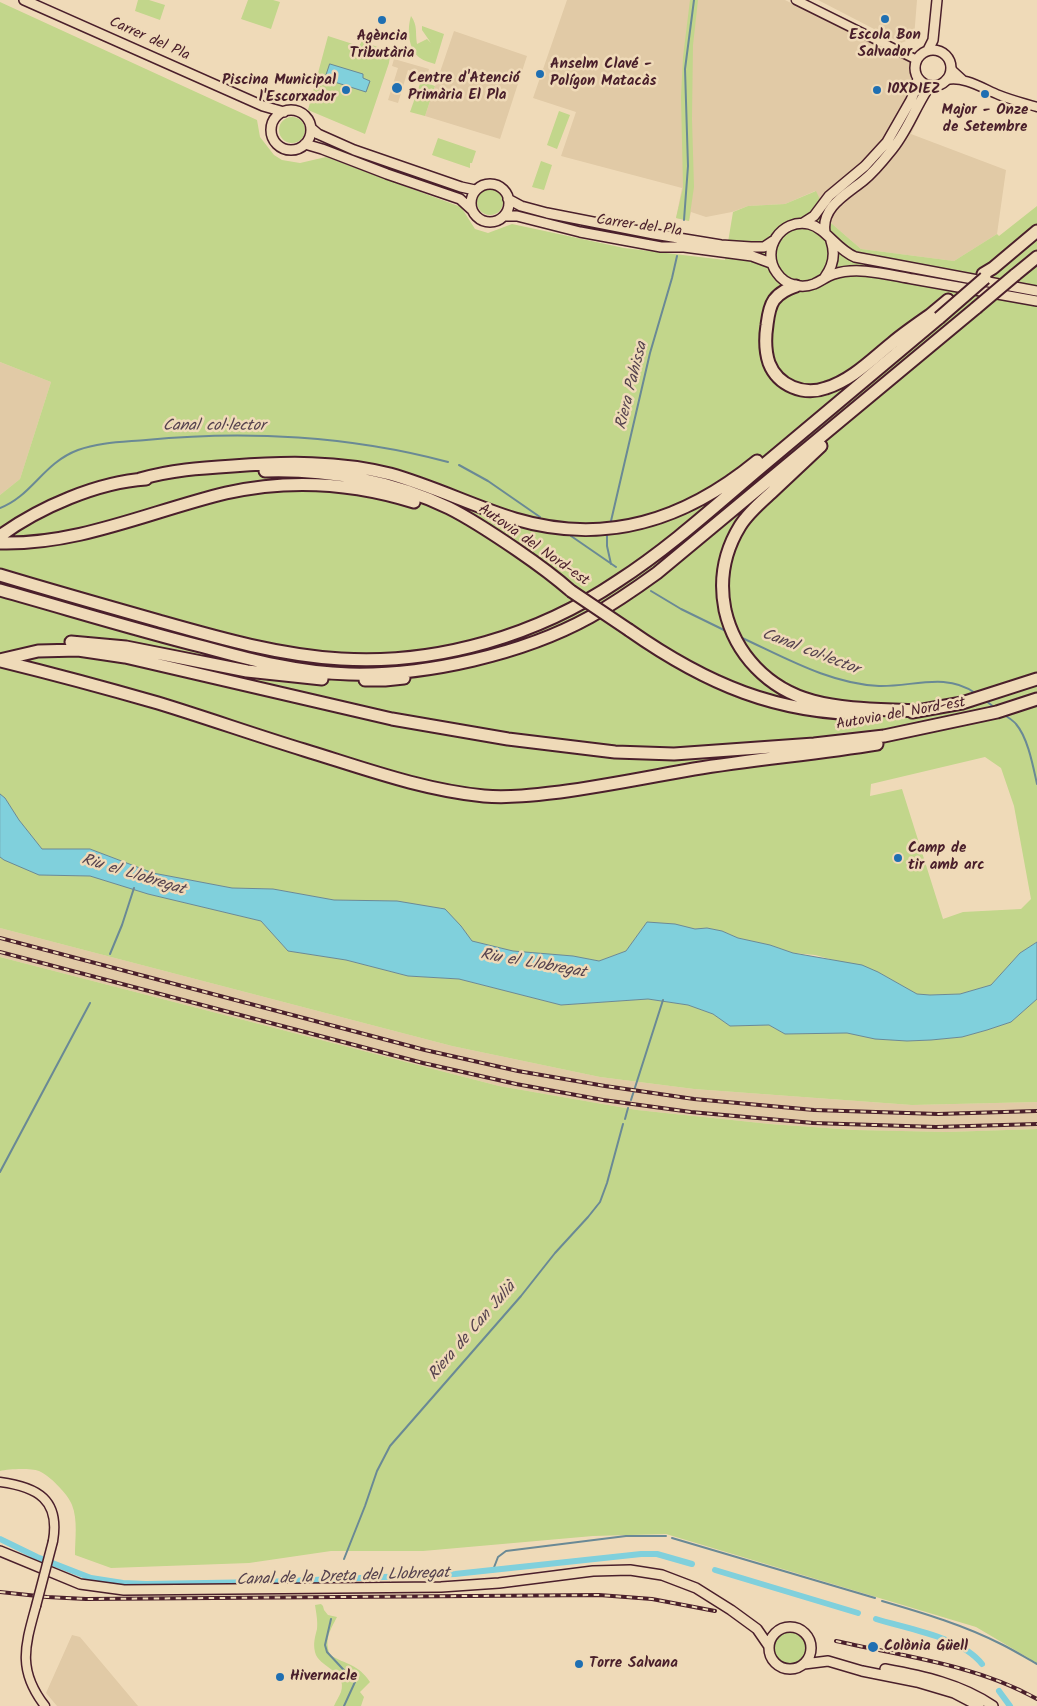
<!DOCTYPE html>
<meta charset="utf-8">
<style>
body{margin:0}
canvas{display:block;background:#efdab8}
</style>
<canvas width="1037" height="1706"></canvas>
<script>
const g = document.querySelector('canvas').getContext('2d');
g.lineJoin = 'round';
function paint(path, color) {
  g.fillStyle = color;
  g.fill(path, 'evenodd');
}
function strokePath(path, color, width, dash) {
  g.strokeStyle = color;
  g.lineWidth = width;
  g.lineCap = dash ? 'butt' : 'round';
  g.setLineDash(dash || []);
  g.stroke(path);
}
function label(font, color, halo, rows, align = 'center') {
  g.font = font + ' Kalam,sans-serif';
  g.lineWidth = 5;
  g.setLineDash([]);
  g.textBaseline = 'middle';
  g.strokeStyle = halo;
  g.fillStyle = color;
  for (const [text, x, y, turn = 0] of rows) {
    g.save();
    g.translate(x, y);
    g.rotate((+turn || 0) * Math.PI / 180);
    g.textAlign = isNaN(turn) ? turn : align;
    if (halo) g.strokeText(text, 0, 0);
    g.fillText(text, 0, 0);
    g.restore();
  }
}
paint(new Path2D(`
 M567 0H785L910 62 930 94 911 134 1006 170 997 234 954 261 861 249 831 223 815 191 785 204 748 206 732 212 706 217 691 212 689 221 676 218 682 188 561 156 576 112 533 98Z
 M818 0H917L914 38 901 43Z
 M454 31 527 56 500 139 425 116Z
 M394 59 429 69 427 76 408 70 398 103 388 100 398 68 392 66Z
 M0 362 51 382 20 479 0 495Z
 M0 928 452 1046 600 1077 694 1089 912 1105 1037 1102V1129L947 1132 855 1130 770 1124 637 1110 499 1086 0 957Z
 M72 1635 80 1637 138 1706H57L46 1693Z`), '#e1caa6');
paint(new Path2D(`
 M138 0H149L165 5 160 20 135 11Z
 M248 0H273L280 2 271 29 241 19Z
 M690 0H698L693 45 692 119 694 187 689 221 676 218 683 188 681 97 683 57Z
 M0 2 257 120 260 137 274 155 282 160 300 163 326 157 461 207 475 229 488 233 512 224 624 248 725 260 733 212 748 206 785 204 816 191 831 223 861 249 954 261 997 234 999 236 1037 206V942L1020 953 991 985 960 994 930 995 917 994 878 972 815 955 793 953 770 945 738 938 722 931 707 928 695 929 675 924 647 922 626 951 599 961 572 956 513 951 472 941 461 926 444 909 397 901 334 900 273 889 232 888 153 873 90 849H42L19 820 5 798 0 794V495L20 479 51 382 0 362ZM985 757 1001 768 1014 806 1031 899 1021 909 963 912 943 919 902 789 870 796 871 784Z
 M411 16C418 26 415 32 417 44L427 39 431 43 422 30V26L444 34 435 64C430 62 424 61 420 58 408 49 407 29 411 16Z
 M328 36 359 46 362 41 388 51 391 50 389 63 365 134 308 110Z
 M421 81 435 86 425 116 410 112Z
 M559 111 570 115 557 149 547 145Z
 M279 130a13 13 0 1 1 26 0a13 13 0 1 1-26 0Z
 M438 138 476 151 472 163H470V168L432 155Z
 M541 161 552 165 544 190 532 187Z
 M477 202a13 13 0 1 1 26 0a13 13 0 1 1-26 0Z
 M0 857 39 875 90 876 148 894 261 921 288 951 346 960 408 976 459 979 561 1005 648 999 688 1005 713 1014 730 1026 769 1025 785 1034 847 1033 875 1039 907 1041 931 1040 962 1037 987 1030 1011 1022 1037 999V1102L912 1105 694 1089 600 1077 452 1046 0 928Z
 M0 957 499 1086 637 1110 770 1124 855 1130 947 1132 1037 1129V1663L976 1627 666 1534 593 1536 423 1551H331L249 1563 111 1568 75 1555C75 1539 78 1520 72 1505 68 1494 49 1475 39 1471 30 1468 9 1469 0 1471Z
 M321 1604 323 1606 324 1610 328 1615 337 1617C330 1631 324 1639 330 1655 347 1665 358 1664 370 1682L360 1692 364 1697 361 1706H334C336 1701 339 1697 341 1692 348 1671 318 1667 315 1652 313 1643 315 1637 317 1629 318 1621 316 1612 315 1605Z
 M771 1648a18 18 0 1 1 36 0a18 18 0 1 1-36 0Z`), '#c2d68b');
const water = new Path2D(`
 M330 64 363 74V78L370 81 366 92 325 79Z
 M0 794 5 798 19 820 42 849H90L153 873 232 888 273 889 334 900 397 901 445 909 461 926 472 941 513 951 573 956 599 961 626 951 647 922 675 924 695 929 707 928 722 931 738 938 770 945 793 953 862 965 878 972 917 994 930 995 960 994 991 985 1020 953 1037 942V999L1011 1022 987 1030 962 1037 931 1040 907 1041 875 1039 847 1033 785 1034 769 1025 730 1026 713 1014 688 1005 648 999 561 1005 459 979 408 976 346 960 288 951 261 921 148 894 90 876 39 875 4 860 0 857Z`);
paint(water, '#80d0dc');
strokePath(water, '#6a8995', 1);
strokePath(new Path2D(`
 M684 220 688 166 685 69 694 0
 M459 465 488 481 540 517
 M0 508C32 496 43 463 78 450 99 442 124 442 146 440 246 430 351 436 448 462
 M611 521 650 353 672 278 677 256
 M571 536 616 567
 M607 536V546L611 564
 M651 591 681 609 726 631
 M740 637C784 657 830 684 879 686 912 687 946 672 975 693
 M985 700 995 708
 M1003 714C1007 717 1013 720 1016 724 1028 738 1033 766 1037 784
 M110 954 122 925 134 888
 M631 1100 663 1000
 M625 1119 628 1108
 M0 1172 90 1003
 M672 1538 875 1598
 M344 1559 365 1506 377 1471 390 1446 521 1296 555 1253 588 1217 600 1202 607 1183 623 1124
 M493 1570 498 1557 506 1551 626 1536H666
 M336 1583 338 1573
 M882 1601C923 1613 964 1625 1003 1645 1015 1651 1026 1658 1037 1664
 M331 1619 325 1645 327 1652 355 1682 344 1706`), '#6a8995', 2);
strokePath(new Path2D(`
 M0 1539 37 1557 91 1578 123 1583 146 1584 265 1582 455 1574 641 1554H657L692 1564
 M715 1570 858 1613
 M876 1619C908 1629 961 1637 982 1664
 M999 1691 1010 1706`), '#80d0dc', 6);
const minor = new Path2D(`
 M796 0 917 60
 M951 69 963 80
 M946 80C964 76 982 88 999 95 1011 100 1024 103 1037 107
 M0 1482C38 1487 60 1500 53 1541
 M36 1606C25 1646 17 1670 45 1706`);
const major = new Path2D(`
 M24 0 263 106 284 112
 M915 68a18 18 0 1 1 36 0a18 18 0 1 1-36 0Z
 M928 50 933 40 937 0
 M271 130a20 20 0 1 1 40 0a20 20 0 1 1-40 0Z
 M311 128 318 134 354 150 461 187 475 190
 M305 144 322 149 387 174 460 199 471 209
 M471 203a19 19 0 1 1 38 0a19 19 0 1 1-38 0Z
 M508 199 521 206 547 213 654 234 721 245 751 247H764L773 241
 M504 216H517L580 232 661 247H684L752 256 771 263
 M803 223 814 216 829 196 865 166 887 142 911 100 916 88 918 78
 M825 232C821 207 847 194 864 180 874 172 882 162 890 152 906 134 914 110 927 90L932 86
 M825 277C833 266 836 255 831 241
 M1037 291 855 257C836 249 826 228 809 224 781 218 760 250 777 273 785 285 801 289 814 284 821 281 827 276 834 274 858 266 889 275 913 279 954 286 996 294 1037 301
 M0 1551 80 1584 124 1590 441 1587 499 1583 593 1571 630 1570 662 1575 696 1588 731 1610 757 1629 768 1645
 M769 1648a21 21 0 1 1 42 0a21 21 0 1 1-42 0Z
 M804 1664 828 1661 862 1671 917 1682 954 1693 979 1706
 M885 1669C923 1676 961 1684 993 1706`);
const highway = new Path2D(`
 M983 274 993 268 1037 231
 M1015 275 1037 257
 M796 286C788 289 780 292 774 300 769 307 768 317 767 325 765 338 765 351 769 363 778 386 804 396 826 388 852 380 872 359 892 343 904 333 917 324 930 315
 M924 320 948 300
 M821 446C804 462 788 477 771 493 760 503 748 513 740 526 724 552 719 580 725 610 735 654 768 689 813 701 846 710 884 709 918 711
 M265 471C327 469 393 481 449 508 473 520 495 535 517 550 536 563 554 576 571 591
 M140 479C171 470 200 468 233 466 285 462 339 461 390 474 433 486 473 506 515 519 606 546 685 520 757 461
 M0 536C40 507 98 482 146 479
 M0 543C79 545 151 511 226 493 288 479 353 483 414 502
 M0 575C53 591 106 606 159 621 219 638 278 655 341 659 438 665 538 635 618 581 669 548 714 507 760 468 820 418 880 368 939 318
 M0 590C68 609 136 630 204 647 251 660 300 673 349 674 426 676 523 654 590 617 613 604 635 589 657 573L976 308
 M629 630C706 684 778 715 873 714
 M71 642 126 647 247 671 322 679
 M0 660 38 651 78 650 125 657 392 719 508 739 615 752 674 754 814 744 884 736 997 712 1037 699
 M1 661C54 674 106 688 158 703 207 718 255 735 304 750 363 768 422 790 484 796 509 798 535 795 560 792 605 786 649 777 694 769 755 759 816 754 877 744
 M365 680H385L404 678
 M912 712 962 703 1037 679`);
strokePath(minor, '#4a1f2b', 11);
strokePath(major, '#4a1f2b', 12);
strokePath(highway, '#4a1f2b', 15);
strokePath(minor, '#efdab8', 8);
strokePath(major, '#efdab8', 9);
strokePath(highway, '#efdab8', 11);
const rail = new Path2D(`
 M0 938 425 1050 518 1071 605 1086 694 1099 814 1110 938 1114 1037 1111
 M0 952 423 1063 516 1084 603 1100 691 1112 813 1123 936 1127 1037 1124
 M0 1592 47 1597 86 1599 599 1595 652 1599 715 1611
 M836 1641C902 1656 977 1665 1037 1699`);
strokePath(rail, '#4a1f2b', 4);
strokePath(rail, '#efdab8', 2, [5.5]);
const minorBridge = new Path2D(`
 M36 1606 53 1541`);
const highwayBridge = new Path2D(`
 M976 308 1015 275
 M939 318 985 278
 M571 591 629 630`);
strokePath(minorBridge, '#4a1f2b', 11, []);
strokePath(highwayBridge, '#4a1f2b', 15, []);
strokePath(minorBridge, '#efdab8', 8);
strokePath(highwayBridge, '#efdab8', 11);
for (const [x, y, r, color] of [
 [885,19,5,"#1f6fb2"],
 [382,20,5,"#1f6fb2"],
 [540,74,5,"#1f6fb2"],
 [397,88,6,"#1f6fb2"],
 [346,90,5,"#1f6fb2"],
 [877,90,5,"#1f6fb2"],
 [985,94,5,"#1f6fb2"],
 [898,858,5,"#1f6fb2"],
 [873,1647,6,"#1f6fb2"],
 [579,1664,5,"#1f6fb2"],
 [280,1677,5,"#1f6fb2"]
]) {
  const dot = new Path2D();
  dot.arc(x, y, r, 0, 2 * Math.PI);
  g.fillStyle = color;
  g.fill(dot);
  strokePath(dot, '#efdab8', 2);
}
label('bold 15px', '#4a1f2b', '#efdab8', [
 ["Escola Bon",885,36,"center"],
 ["Salvador",885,53,"center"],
 ["Agència",382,37,"center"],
 ["Tributària",382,54,"center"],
 ["Anselm Clavé -",550,65],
 ["Polígon Matacàs",550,82],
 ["Centre d'Atenció",408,79],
 ["Primària El Pla",408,96],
 ["Piscina Municipal",336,81,"right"],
 ["l'Escorxador",336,98,"right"],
 ["10XDIEZ",887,90],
 ["Major - Onze",985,111,"center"],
 ["de Setembre",985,128,"center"],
 ["Camp de",908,849],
 ["tir amb arc",908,866],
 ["Colònia Güell",884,1647],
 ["Torre Salvana",589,1664],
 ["Hivernacle",290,1677]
], 'left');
label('15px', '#4a1f2b', '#efdab8', [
 ["Carrer del Pla",149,40,24],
 ["Carrer del Pla",639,227,8],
 ["Autovia del Nord-est",533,546,35],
 ["Autovia del Nord-est",901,715,-10]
]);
label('italic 16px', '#55424e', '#efdab8', [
 ["Riera Pahissa",633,386,-76],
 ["Canal col·lector",214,427],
 ["Canal col·lector",810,653,21],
 ["Riu el Llobregat",133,876,17],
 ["Riu el Llobregat",533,965,10],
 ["Riera de Can Julià",473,1332,-49],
 ["Canal de la Dreta del Llobregat",343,1578,-2]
]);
</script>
